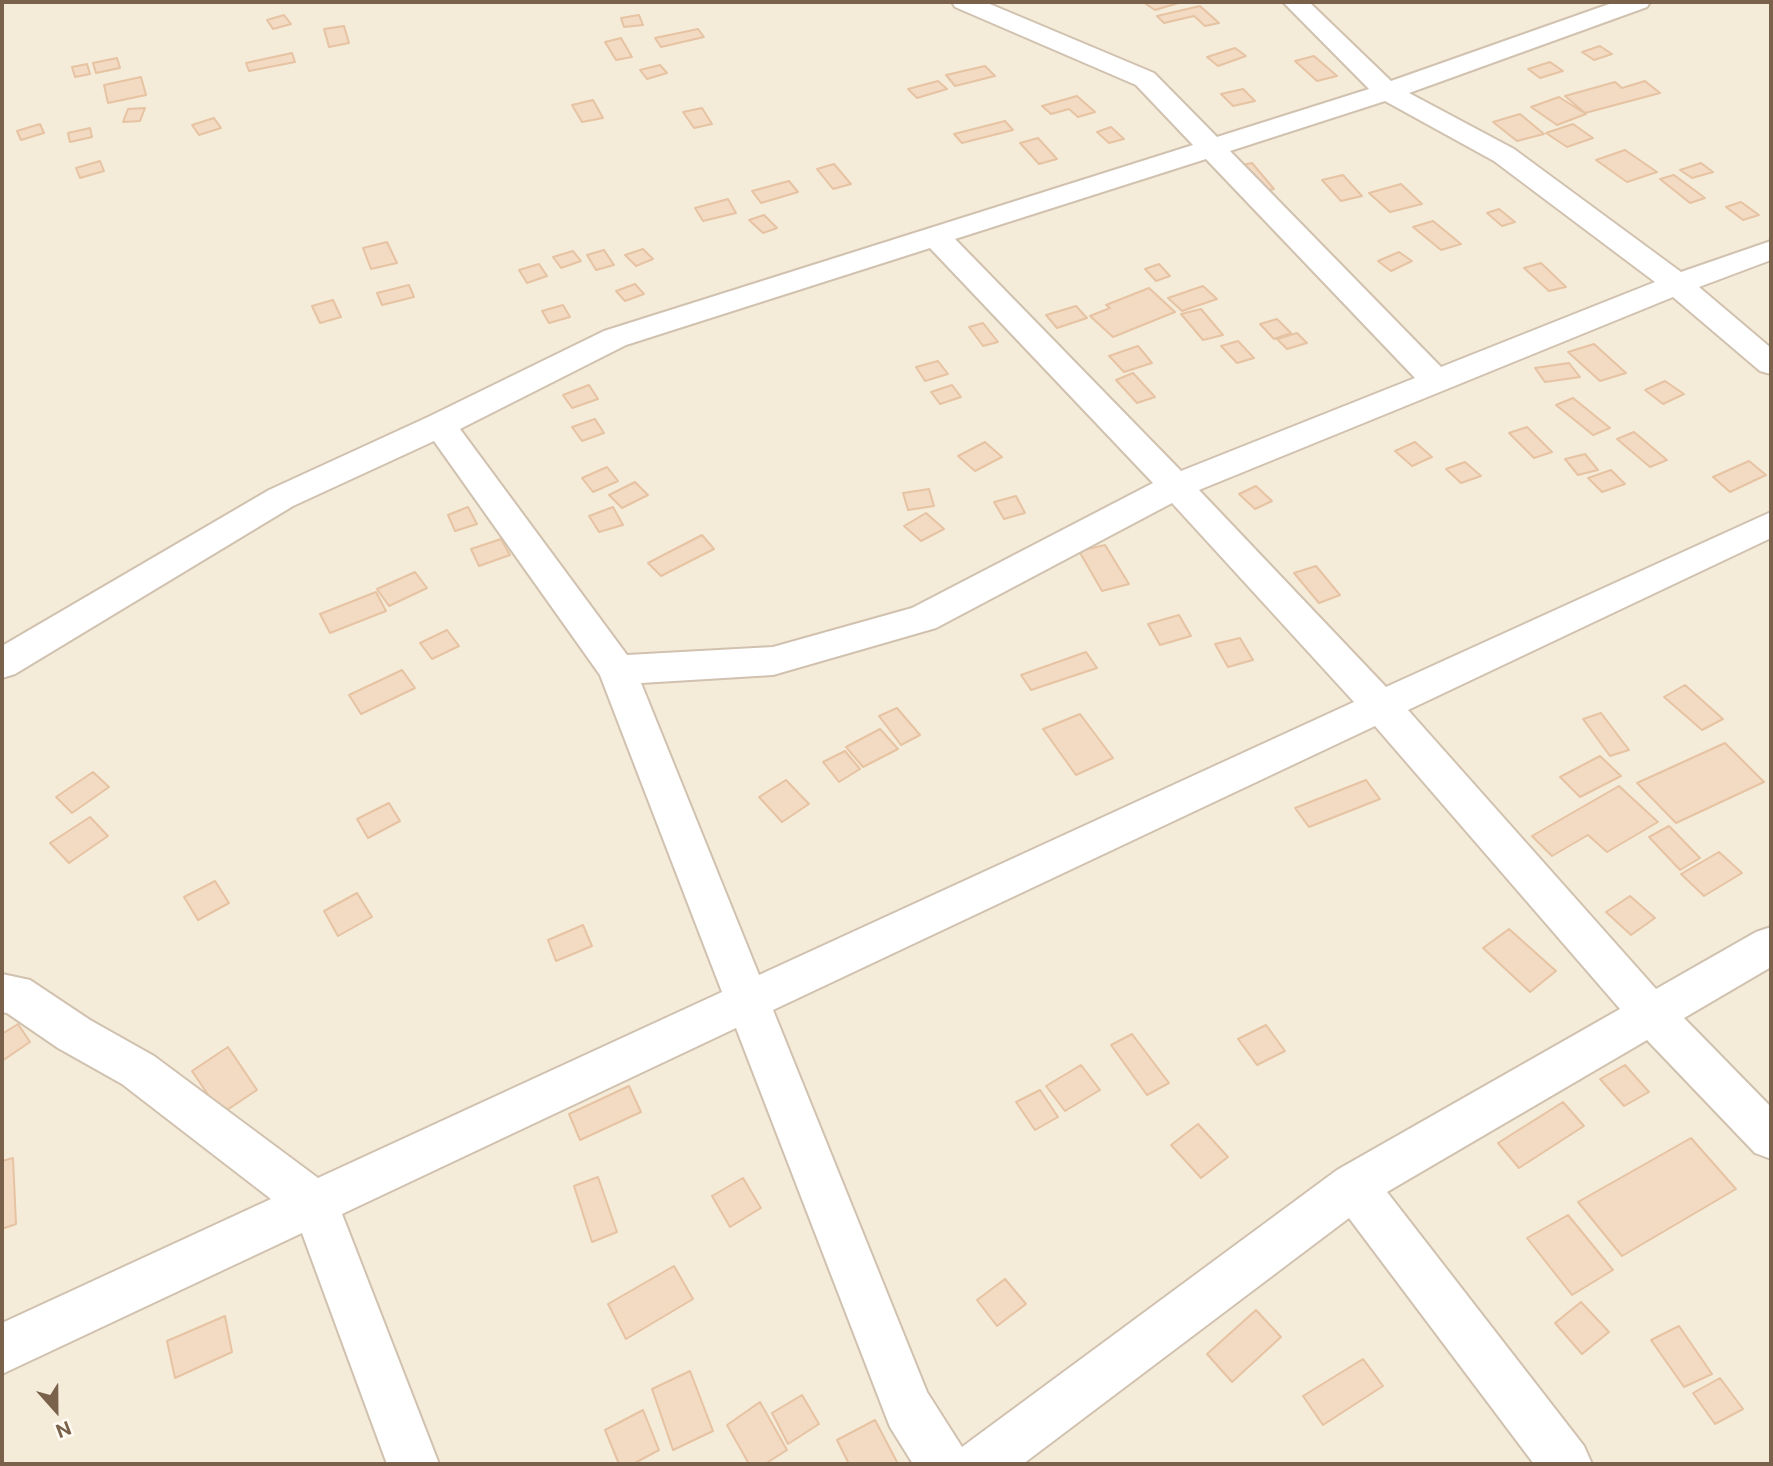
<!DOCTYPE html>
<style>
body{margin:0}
#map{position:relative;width:1773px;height:1466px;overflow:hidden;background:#fdf8eb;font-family:"Public Sans",sans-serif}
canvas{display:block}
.frame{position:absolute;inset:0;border:4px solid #7a614c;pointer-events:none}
.north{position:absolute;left:21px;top:1375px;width:70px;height:70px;-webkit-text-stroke:5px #fffbf2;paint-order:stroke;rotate:159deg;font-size:19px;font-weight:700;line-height:28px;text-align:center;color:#7a614c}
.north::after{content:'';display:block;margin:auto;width:24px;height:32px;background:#7a614c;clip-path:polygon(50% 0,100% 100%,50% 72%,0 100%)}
</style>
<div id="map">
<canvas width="1773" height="1466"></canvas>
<div class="frame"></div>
<div class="north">N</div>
</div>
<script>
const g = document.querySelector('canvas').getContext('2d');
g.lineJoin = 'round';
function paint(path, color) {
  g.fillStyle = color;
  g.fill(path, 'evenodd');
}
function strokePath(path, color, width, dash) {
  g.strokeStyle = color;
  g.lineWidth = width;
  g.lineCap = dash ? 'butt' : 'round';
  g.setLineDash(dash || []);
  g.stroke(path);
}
paint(new Path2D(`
 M2 2H1771V1464H2Z`), '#f5ebd9');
const building = new Path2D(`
 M1152 2H1182L1155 10 1146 4Z
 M1200 6 1219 23 1205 26 1194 16 1164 23 1157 16Z
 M284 15 291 24 273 29 267 20Z
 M639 15 643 25 624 27 621 18Z
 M344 26 349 43 329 47 324 29Z
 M698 29 704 37 661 47 655 38Z
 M621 38 632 57 616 60 605 42Z
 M1600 46 1612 54 1594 60 1582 52Z
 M1235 48 1246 56 1218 66 1207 57Z
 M292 53 295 62 249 71 246 63Z
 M1314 56 1337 76 1317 81 1295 61Z
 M117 58 120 68 96 73 93 63Z
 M1550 62 1563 71 1540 78 1528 69Z
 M87 64 90 74 75 77 72 67Z
 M660 65 667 73 647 79 640 70Z
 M985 66 995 76 955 86 946 75Z
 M141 77 146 95 108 103 104 85Z
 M938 81 947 89 917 98 908 89Z
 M1645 81 1660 93 1585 113 1565 96 1615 82 1622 88Z
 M1243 89 1255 101 1233 106 1221 94Z
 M1077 96 1095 112 1078 117 1069 109 1051 114 1042 106Z
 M1559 97 1586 114 1557 125 1531 107Z
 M593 100 603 118 582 122 572 105Z
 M145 108 140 121 123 122 128 109Z
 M702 108 712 124 694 128 683 112Z
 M1520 114 1544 134 1517 141 1493 122Z
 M214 118 221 128 199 135 192 125Z
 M1005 121 1013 130 962 143 954 134Z
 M40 124 44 133 21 140 17 131Z
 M1573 124 1593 138 1567 147 1546 133Z
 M1111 127 1124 139 1109 143 1097 132Z
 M90 128 92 137 70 142 68 133Z
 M1038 138 1057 159 1039 164 1020 143Z
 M1625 150 1657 172 1627 182 1596 160Z
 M100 161 104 171 80 178 76 168Z
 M1252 163 1274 189 1255 193 1233 167Z
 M1701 163 1713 172 1692 178 1680 170Z
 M834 164 851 184 833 189 817 169Z
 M1343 175 1362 196 1341 201 1322 180Z
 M1674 175 1705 198 1690 203 1660 179Z
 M789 181 798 192 761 203 752 191Z
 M1401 184 1422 204 1390 212 1369 193Z
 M728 199 736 213 703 221 695 208Z
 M1741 202 1759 215 1743 220 1726 207Z
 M1499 209 1515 222 1502 226 1487 213Z
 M764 215 777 228 763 233 749 220Z
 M1433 221 1461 244 1441 250 1413 227Z
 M387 242 397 263 371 269 363 248Z
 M643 249 653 259 636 266 625 255Z
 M604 250 614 265 596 270 587 255Z
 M573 251 581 261 561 268 553 257Z
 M1399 252 1412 261 1391 271 1378 261Z
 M1541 263 1566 287 1549 291 1524 268Z
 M539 264 547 276 527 283 519 270Z
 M1159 264 1170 276 1156 281 1145 269Z
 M635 284 644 294 625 301 616 291Z
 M409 285 414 297 382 305 377 293Z
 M1203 286 1217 299 1182 311 1168 298Z
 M1149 288 1175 312 1113 337 1090 316 1110 308 1106 305Z
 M333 300 341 317 320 323 312 306Z
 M563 305 570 317 549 323 542 311Z
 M1076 306 1087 318 1057 328 1046 315Z
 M1201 309 1223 335 1203 340 1181 314Z
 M1277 319 1291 333 1274 339 1260 324Z
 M983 323 998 342 983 346 969 327Z
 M1297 333 1307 343 1287 349 1277 339Z
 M1238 341 1254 358 1237 363 1221 346Z
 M1594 344 1626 373 1600 381 1568 352Z
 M1138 346 1152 363 1124 372 1109 356Z
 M938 361 948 374 925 381 916 367Z
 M1569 363 1580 377 1545 382 1535 368Z
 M1133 373 1155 397 1137 403 1116 380Z
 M1665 381 1684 394 1663 404 1645 390Z
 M589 385 598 399 572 408 563 395Z
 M952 385 961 397 940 404 931 392Z
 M1573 398 1610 428 1593 435 1556 405Z
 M595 419 604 433 582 441 572 427Z
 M1527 427 1552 452 1534 458 1509 433Z
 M1634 432 1667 460 1650 467 1617 439Z
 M985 442 1002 457 975 471 958 456Z
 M1415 442 1432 457 1412 466 1395 451Z
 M1585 454 1598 470 1578 475 1565 459Z
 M1749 461 1766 475 1730 492 1713 477Z
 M1465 462 1481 476 1461 483 1446 469Z
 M607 467 618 481 593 492 582 478Z
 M1611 470 1625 484 1602 492 1588 478Z
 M635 482 648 495 622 508 609 495Z
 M1256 486 1272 501 1255 509 1239 494Z
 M929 489 934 506 908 510 903 493Z
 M1016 496 1025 513 1004 519 994 502Z
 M468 507 477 524 455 531 448 515Z
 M613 507 623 525 599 532 589 516Z
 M926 513 944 529 921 541 904 526Z
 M702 535 714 549 661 576 648 563Z
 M501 539 510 555 479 566 471 549Z
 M1105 545 1129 584 1102 591 1079 551Z
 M1316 566 1340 595 1319 603 1294 573Z
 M415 572 427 588 389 606 377 589Z
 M376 592 386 611 330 633 320 614Z
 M1179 615 1191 636 1160 645 1148 624Z
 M447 630 459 646 432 659 420 643Z
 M1240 638 1253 660 1228 667 1215 644Z
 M1086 652 1097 668 1031 690 1021 675Z
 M402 670 415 688 361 714 349 695Z
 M1685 685 1723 719 1702 730 1664 697Z
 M897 708 920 735 901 745 879 716Z
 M1601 713 1629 750 1610 756 1583 719Z
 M1080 714 1113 758 1076 775 1043 729Z
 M880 729 898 749 863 767 846 747Z
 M1725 743 1764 782 1676 823 1637 783Z
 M845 751 860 769 839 782 823 762Z
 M1600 756 1621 776 1580 797 1560 777Z
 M93 772 109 787 72 813 56 797Z
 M786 780 809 804 782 822 759 797Z
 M1366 780 1380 799 1309 827 1295 808Z
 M1619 786 1658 822 1607 852 1588 835 1552 856 1532 836Z
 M389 803 400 821 368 838 357 819Z
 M90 817 108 836 69 863 50 843Z
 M1669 826 1700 858 1680 870 1649 837Z
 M1719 852 1742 873 1704 896 1681 874Z
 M215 881 229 903 198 920 184 897Z
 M357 893 372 917 338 936 324 911Z
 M1630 896 1655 918 1631 935 1606 912Z
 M583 925 592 946 556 961 548 940Z
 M1509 929 1556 971 1530 992 1483 948Z
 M18 1024 30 1042 2 1061V1034Z
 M1266 1025 1285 1051 1257 1065 1238 1039Z
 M1132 1034 1169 1083 1147 1095 1111 1045Z
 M228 1047 257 1090 221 1114 192 1071Z
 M1081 1065 1100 1090 1065 1111 1046 1086Z
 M1625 1065 1649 1092 1624 1106 1600 1079Z
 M629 1086 641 1112 580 1140 569 1114Z
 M1040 1090 1058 1117 1035 1130 1016 1102Z
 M1563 1102 1584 1126 1519 1168 1498 1143Z
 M1198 1124 1228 1157 1201 1178 1171 1145Z
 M1691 1138 1736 1189 1622 1256 1578 1202Z
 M13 1158 16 1224 2 1229V1161Z
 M598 1177 617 1232 592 1242 574 1186Z
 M743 1178 761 1208 730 1227 712 1196Z
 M1568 1215 1613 1270 1572 1295 1527 1238Z
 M674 1266 693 1299 626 1339 608 1304Z
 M1005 1279 1026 1304 997 1326 977 1300Z
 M1581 1302 1609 1332 1582 1354 1555 1323Z
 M1256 1310 1281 1337 1232 1382 1207 1354Z
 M225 1316 232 1352 175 1378 167 1341Z
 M1679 1326 1712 1374 1684 1387 1651 1340Z
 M1363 1359 1383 1386 1323 1425 1303 1396Z
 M690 1371 713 1431 673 1450 652 1389Z
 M1720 1378 1743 1409 1715 1424 1693 1393Z
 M802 1395 819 1424 788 1444 772 1413Z
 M760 1402 787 1450 765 1464H749L727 1425Z
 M643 1410 659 1450 633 1464H619L605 1430Z
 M875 1420 898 1464H849L837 1440Z`);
paint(building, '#f3dac2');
strokePath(building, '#e6c3a2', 2);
const minor = new Path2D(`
 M952 2H985L1154 73 1217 137 1369 89 1283 2H1309L1391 81 1615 2H1650L1647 7 1409 93 1514 149 1681 272 1771 241V260L1699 287 1771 348V374L1760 371 1673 297 1199 490 1386 687 1771 512V538L1408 710 1656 989 1756 932 1771 927V967L1684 1018 1771 1107V1159L1755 1153 1647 1040 1387 1192 1584 1446 1592 1464H1534L1349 1218 1023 1464H913L890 1427 883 1409 736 1028 342 1214 439 1464H387L302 1233 2 1374V1323L271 1199 122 1084 58 1048 7 1013 2 1012V974L30 980 90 1020 154 1056 318 1178 722 992 600 675 434 441 293 506 15 674 2 678V646L269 490 428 417 604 331 1193 145 1136 85 955 7ZM1385 101 1494 161 1655 282 1441 367 1230 151ZM1206 159 1415 378 1181 471 955 239ZM930 248 1153 483 912 608 773 647 627 655 460 429 626 345ZM1172 503 1354 702 759 975 641 683 773 675 936 628ZM1375 726 1620 1009 1337 1170 962 1447 927 1392 773 1010Z`);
strokePath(minor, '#d1c1af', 4);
paint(minor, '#fff');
</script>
